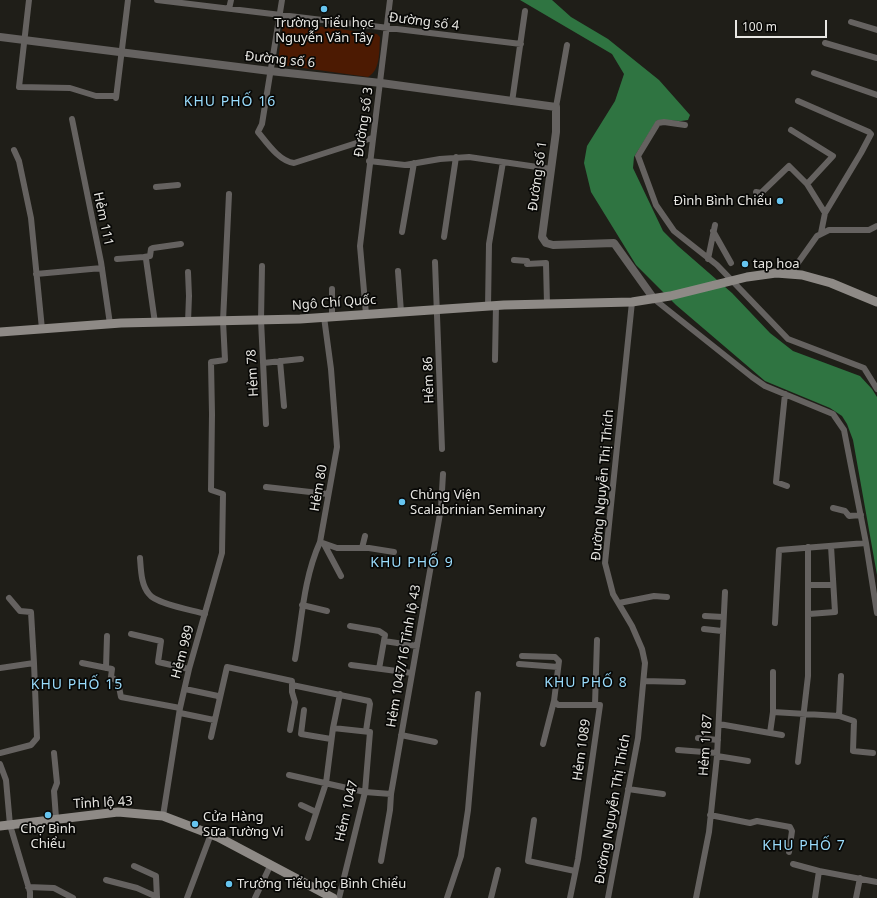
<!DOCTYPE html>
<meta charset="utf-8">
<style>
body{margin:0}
#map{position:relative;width:877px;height:898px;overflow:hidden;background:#1f1e18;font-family:"Noto Sans",sans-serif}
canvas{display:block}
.scale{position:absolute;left:735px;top:20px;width:92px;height:18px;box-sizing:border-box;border:2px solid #e8e7e3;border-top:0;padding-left:5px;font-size:12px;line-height:14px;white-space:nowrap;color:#e8e7e3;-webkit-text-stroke:3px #080806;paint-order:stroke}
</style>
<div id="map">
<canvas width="877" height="898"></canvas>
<div class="scale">100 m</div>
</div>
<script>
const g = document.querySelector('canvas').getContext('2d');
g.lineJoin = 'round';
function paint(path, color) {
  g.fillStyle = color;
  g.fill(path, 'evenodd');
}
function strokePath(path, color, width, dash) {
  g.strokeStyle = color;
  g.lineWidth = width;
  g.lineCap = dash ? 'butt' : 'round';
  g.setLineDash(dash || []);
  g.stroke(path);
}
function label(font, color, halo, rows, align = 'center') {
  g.font = font + ' "Noto Sans",sans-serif';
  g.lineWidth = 3.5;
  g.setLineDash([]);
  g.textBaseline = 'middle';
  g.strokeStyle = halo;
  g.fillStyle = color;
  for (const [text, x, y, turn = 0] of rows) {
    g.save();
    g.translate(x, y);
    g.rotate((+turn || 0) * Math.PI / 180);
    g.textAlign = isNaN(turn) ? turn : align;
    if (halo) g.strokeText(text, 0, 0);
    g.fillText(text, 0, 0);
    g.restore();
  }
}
paint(new Path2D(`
 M285 22 377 34 380 37C379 50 381 70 368 77L282 65 279 63 278 59 283 26Z`), '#4c1a02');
paint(new Path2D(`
 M520 0H552L571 17 608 39 659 80 690 115 688 120 681 121 657 120 634 157 633 168 663 231 678 246 732 293 770 333 793 351 860 376 872 389 877 397V575L853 440 847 424 842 416 830 408 765 381 676 305 636 265 591 192 584 163 587 146 615 101 624 74 612 54Z`), '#2f7441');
strokePath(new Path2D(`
 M29 0 19 87 70 88 96 96H115
 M157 0 521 44
 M282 0 262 124 258 132C267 143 279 161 294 163L372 138
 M229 9 231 0
 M851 22 877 30
 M825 43 877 58
 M814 73 877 95
 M116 98 128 0
 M798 101 869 132 871 134 861 153 825 213 821 233
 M512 102 525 11
 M556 107 567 45
 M72 119 101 262 110 324
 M685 125 664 122 658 123 638 156 656 205 674 231 717 265 788 339 864 368 877 389
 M791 130 833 156 807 184
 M14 150 19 161 31 218 42 329
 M369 161 405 165 440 159 469 157 551 169
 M156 187 178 185
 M756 192 761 193 789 166 807 184 825 213
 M713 231 731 263
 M402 232 414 163
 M444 237 456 157
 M144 257 150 256 151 249 153 248 181 244
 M117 259 144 257 146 259 155 323
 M708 259 715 225
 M514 260 527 261V264L546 263 547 304
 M435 262 442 449
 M262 266 261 320 266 424
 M398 271 401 312
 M188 272 189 296 188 322
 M36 274 102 268
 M790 274 817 236 829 230H869L877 226
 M332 289V317
 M654 299 752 377 765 386 833 414 844 430 866 543 877 613
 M488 307 489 244 503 162
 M366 314 360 246 390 0
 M495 360 496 305
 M280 361 284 406
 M263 363 301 359
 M785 394 776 482 787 486
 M266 487 328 494
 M833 508 845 511 849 516 861 515
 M320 542 337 548H369L394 552
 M324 544 341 576
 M362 548 365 536
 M140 558C141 570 141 585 149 594 156 604 192 610 205 614
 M808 585H833
 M9 598 20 611 31 612 34 663
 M619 603 654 596 667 597
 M302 605 327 611
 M809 614 835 612 831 546
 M705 616 723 617
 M775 623 779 550 866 543
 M350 626 379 631 385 635 379 669
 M704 629 722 631
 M131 634 161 641 158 662 189 669
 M384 641 417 646
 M522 656 555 657 559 661 554 701 558 705H600L578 859 570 898
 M295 659C302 620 303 580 320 542L337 447 331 369 324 317
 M82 663 112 669 111 677 118 682 121 697 180 708
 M519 664 558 667
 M351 665 412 673
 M0 668 34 663 37 738 31 745 0 753
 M106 668 107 636
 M773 672V712L839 716 841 676
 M644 681 683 682
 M292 685 369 701 370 704 366 731
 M185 689 218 696 219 698
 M595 705 597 640
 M304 710 301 734 331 739
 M180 713 214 720
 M839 716 854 721 853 751 873 753
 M719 724 770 733 773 712
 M333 728 340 694
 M770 733 782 735
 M401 735 435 742
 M211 737 227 667 292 681V692L295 702 290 730
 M698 738 718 740
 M543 744 554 701
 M678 750 717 753
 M54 753 57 783 54 791 56 818
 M717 756 748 761
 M798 762 808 676V547
 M0 764 6 780 10 825 30 892V898
 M289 775 365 792 391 794
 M628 789 663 794
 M301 805 316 812
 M710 815 750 823 757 821 790 827 792 831 789 852
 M163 816 180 708 189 669 222 553 223 494 211 490 212 414 211 362 225 360 223 321 229 194
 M534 820 528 861 575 871
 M308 838 326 783 333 728 370 732 365 792 339 898
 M381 861 390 810 391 794 441 508 443 474
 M793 864 819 871
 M134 866 156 876 157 898
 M106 880 137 888 157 897
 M28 887 54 888 73 898
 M187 898 211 834
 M255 898 271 864
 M447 898 461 856 468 810 478 694
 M491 898 498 870
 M608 898 638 738 645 663 642 649 632 626 613 594 605 563 632 302
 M696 898 709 832 717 756 725 592
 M815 898 819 871 877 882
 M856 898 860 878`), '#656260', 6);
strokePath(new Path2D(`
 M0 37 270 71 381 83 556 107V132L542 237 546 243 553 245 614 243 654 299`), '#656260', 8);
strokePath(new Path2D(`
 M0 332 121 323 300 319 504 305 632 302 670 296 747 277 776 273 802 275 831 283 877 302
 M0 826 118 812 163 816 218 837 333 898`), '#8e8a86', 9);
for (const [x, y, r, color] of [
 [324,9,4,"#66c4ef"],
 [780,201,4,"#66c4ef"],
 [745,264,4,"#66c4ef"],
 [402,502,4,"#66c4ef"],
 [48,815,4,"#66c4ef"],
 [195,824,4,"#66c4ef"],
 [229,884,4,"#66c4ef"]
]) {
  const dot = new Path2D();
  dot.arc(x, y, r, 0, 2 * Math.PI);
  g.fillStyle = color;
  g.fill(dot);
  strokePath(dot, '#080806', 1.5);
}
label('13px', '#e8e7e3', '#080806', [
 ["Đường số 4",424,22,7],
 ["Đường số 6",280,60,6],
 ["Đường số 3",364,122,-82],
 ["Đường số 1",538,176,-82],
 ["Hẻm 111",103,219,78],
 ["Ngô Chí Quốc",334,303,-4],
 ["Hẻm 78",253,373,-93],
 ["Hẻm 86",429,380,-92],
 ["Đường Nguyễn Thị Thích",603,485,-85],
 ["Hẻm 80",319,488,-80],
 ["Hẻm 989",183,652,-75],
 ["Hẻm 1047/16 Tỉnh lộ 43",404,656,-80],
 ["Hẻm 1187",706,745,-86],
 ["Hẻm 1089",582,750,-82],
 ["Tỉnh lộ 43",103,803,-3],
 ["Đường Nguyễn Thị Thích",613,809,-80],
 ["Hẻm 1047",347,811,-77]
]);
label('13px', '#e8e7e3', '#080806', [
 ["Trường Tiểu học",324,23,"center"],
 ["Nguyễn Văn Tây",324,38,"center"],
 ["Đình Bình Chiểu",772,201,"right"],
 ["tap hoa",753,264],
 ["Chủng Viện",410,495],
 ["Scalabrinian Seminary",410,510],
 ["Cửa Hàng",203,817],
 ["Sữa Tường Vi",203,832],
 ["Chợ Bình",48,829,"center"],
 ["Chiểu",48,844,"center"],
 ["Trường Tiểu học Bình Chiểu",237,884]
], 'left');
g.letterSpacing = '1px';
label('14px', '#9adcfc', '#080806', [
 ["KHU PHỐ 16",230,102],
 ["KHU PHỐ 9",412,563],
 ["KHU PHỐ 8",586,683],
 ["KHU PHỐ 15",77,685],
 ["KHU PHỐ 7",804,846]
]);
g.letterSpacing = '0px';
</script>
